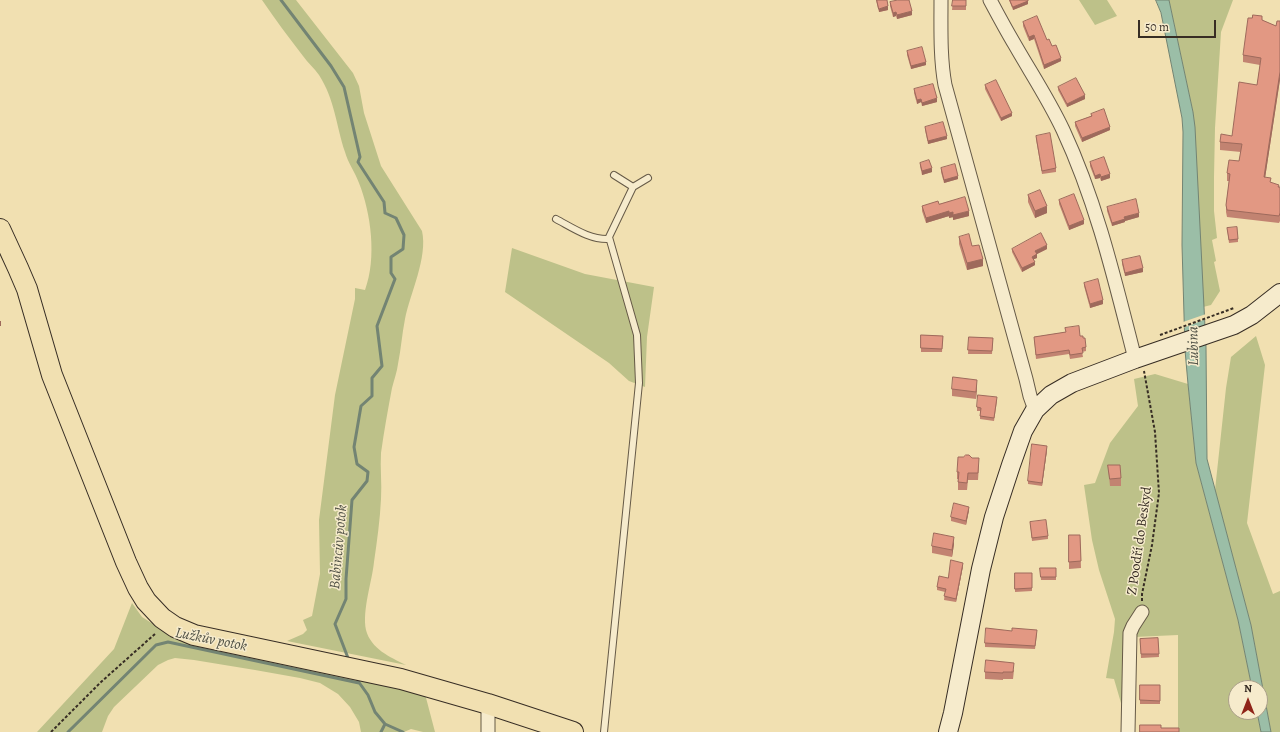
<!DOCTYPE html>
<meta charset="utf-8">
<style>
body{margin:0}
#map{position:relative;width:1280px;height:732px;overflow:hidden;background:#f1e0b1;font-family:Alegreya,serif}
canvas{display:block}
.north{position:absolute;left:1228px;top:680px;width:40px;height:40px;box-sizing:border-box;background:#f6ebcc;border:1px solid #aa9f89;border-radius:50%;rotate:0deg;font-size:11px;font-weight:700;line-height:16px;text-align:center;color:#372d24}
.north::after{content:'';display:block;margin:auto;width:14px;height:18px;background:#8f2418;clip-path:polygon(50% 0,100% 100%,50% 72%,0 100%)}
.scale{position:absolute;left:1138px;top:20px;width:78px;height:18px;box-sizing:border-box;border:2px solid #372d24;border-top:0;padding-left:5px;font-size:12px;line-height:14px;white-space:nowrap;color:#372d24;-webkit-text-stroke:3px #f6ebcc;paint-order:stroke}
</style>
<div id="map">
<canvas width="1280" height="732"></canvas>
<div class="north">N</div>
<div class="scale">50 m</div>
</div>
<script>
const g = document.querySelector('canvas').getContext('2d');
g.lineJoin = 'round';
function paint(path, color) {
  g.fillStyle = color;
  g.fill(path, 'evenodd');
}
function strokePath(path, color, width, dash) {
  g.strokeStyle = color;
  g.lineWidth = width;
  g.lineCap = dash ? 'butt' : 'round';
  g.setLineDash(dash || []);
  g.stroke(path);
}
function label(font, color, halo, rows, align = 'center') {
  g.font = font + ' Alegreya,serif';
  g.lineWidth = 3;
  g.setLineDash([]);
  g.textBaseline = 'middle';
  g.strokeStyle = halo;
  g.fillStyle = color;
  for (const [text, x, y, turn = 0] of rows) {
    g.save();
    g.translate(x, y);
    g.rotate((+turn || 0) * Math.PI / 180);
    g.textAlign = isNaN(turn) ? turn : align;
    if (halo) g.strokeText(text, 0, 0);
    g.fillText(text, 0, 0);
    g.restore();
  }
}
paint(new Path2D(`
 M262 0H296L353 73 359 86 364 113 381 166 422 231C428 257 410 294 405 319 402 334 401 349 398 364 397 372 394 380 392 388 388 409 384 431 381 453 380 468 382 483 381 499 380 520 377 541 374 562 372 582 362 610 366 630 371 649 390 657 406 665L287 641 303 634 307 630 303 620 312 616 320 574 319 520 335 395 355 299V288L365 290C377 258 371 213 359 183 355 172 348 163 345 152 336 125 335 100 319 75 314 68 308 63 303 56 289 38 275 19 262 0Z
 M1079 0H1107L1117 16 1095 25Z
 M1169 0H1233L1221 32 1215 128 1214 177V211L1217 238 1212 240 1216 261 1214 262 1220 291 1211 305 1203 307 1193 112Z
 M512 248 585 274 654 287 647 337 645 387 629 381 609 363 505 292Z
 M1256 336 1265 365 1247 523 1273 594 1280 591V732H1271L1251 625 1215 490 1226 388 1231 357Z
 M1155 374 1188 384 1196 463 1238 620 1252 688H1236V712H1257L1261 732H1178V635L1134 637 1133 703H1121L1114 679 1106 678 1114 632 1115 619 1099 570 1092 540 1084 485 1095 483 1110 443 1138 406 1134 379Z
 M132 603 142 617 177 639 376 681 425 694 435 732H423L411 729 404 732H361L359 722 350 707 338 694 320 683 300 678 255 670 194 660 175 658 168 660 158 665 114 707 108 716 102 732H37L114 649Z`), '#bdc189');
const water = new Path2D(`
 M1156 0H1169L1193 112 1195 127 1206 347 1207 459 1251 625 1271 732H1261L1257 712H1260V688H1252L1238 620 1196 463 1188 384 1185 350 1182 245 1183 132 1182 118 1161 13Z`);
paint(water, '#9bbea7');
strokePath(water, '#738473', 1);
paint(new Path2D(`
 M1206 314V319L1183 328V322Z`), '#f1e0b1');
strokePath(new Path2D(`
 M281 0 331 66 344 87 360 157 358 162 384 202 385 213 396 218 404 235 403 249 391 257V273L395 279 377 326 382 366 372 378V396L361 406 354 447 357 464 368 472 367 481 352 500 346 579V599L335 624 348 658
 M358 681 368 695 375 712 385 724 381 732
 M385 724 403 732
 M68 732 156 645 168 642 359 683`), '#738473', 3);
const lane = new Path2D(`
 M614 175 633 187
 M556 219C573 228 590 240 609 239
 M604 732 639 383 637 335 609 237 633 187 648 178`);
const street = new Path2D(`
 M941 0C941 28 940 58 945 85L1026 379 1030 396 1035 410
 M990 0C998 15 1006 30 1015 45 1031 73 1049 100 1063 130 1097 203 1115 281 1135 359
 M488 732V704
 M1128 732 1130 633 1133 626 1142 612`);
const secondary = new Path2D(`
 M948 732 953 713 981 569 994 517 1011 465 1023 431 1035 410 1051 395 1072 383 1135 359 1234 325 1252 315 1280 293`);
const primary = new Path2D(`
 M0 229 18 268 27 289 52 375 126 562 138 588 146 601 162 618 175 627 194 635 401 679 488 704 573 732`);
strokePath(lane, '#665a47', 8);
strokePath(street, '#665a47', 15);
strokePath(secondary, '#372d24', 20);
strokePath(primary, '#372d24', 22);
strokePath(new Path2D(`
 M1160 335 1234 308
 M1142 601V594L1152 545 1159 493 1155 432 1144 371
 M51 732 101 682 156 633`), '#372d24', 2, [3, 2]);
strokePath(lane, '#f6ebcc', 6);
strokePath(street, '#f6ebcc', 13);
strokePath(secondary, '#f6ebcc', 18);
strokePath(primary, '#f1e0b1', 20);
paint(new Path2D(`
 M876 0H887L888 10 879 12Z
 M953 0H966V10H952Z
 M1009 0H1028V4L1013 10Z
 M890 2 912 15 897 19 896 16 893 17 890 6Z
 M1262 20 1276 26 1280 21V80L1265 178 1271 183 1280 187V221L1279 223 1227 217 1226 212V205L1229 181H1227V173L1239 161 1241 152 1220 150V142L1232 136 1257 85 1260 65 1243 62V55Z
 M1023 22 1047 40 1052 46 1061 61 1044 69 1034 39 1029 41 1023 26Z
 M907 51 926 65 911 69 907 55Z
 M985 85 1012 116 1001 121 985 89Z
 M1058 87 1085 99 1067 107 1058 90Z
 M914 89 937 102 922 106 921 102 917 104 914 93Z
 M1091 114 1110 130 1082 142 1075 126V122L1091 116Z
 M925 127 947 139 928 144 925 130Z
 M1036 136 1056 168V172L1042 174 1036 139Z
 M1090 162 1110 178 1101 181 1100 178 1095 179 1090 166Z
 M920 163 932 172 922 175 920 166Z
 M941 168 958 179 944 183 941 172Z
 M1028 195 1047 213 1035 218 1028 202Z
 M1059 200 1084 224 1069 230 1059 204Z
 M939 204 969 216 953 220V217L949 218V216L926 223 922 211V206Z
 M1107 207 1139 217 1125 221V222L1112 226 1107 211Z
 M1227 228 1238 239V242L1229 243Z
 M959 237 972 246 983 266 967 270 959 244Z
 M1012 249H1047L1037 254V258L1033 259 1035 265 1022 272 1012 252Z
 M1122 260 1143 272 1125 276 1122 264Z
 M1084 283 1103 304 1090 308 1084 286Z
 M1065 328 1083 338 1086 347V351L1082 352 1083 357 1070 359 1069 354 1036 359 1034 337 1066 332Z
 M921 335 943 336 942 352H921Z
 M969 337 993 338 992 354H968Z
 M977 387 976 399 952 396V389Z
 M997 401 994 421 980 419V411H977V407Z
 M1047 450 1042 486 1028 484V481Z
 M979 465 978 480H968L967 490H958V479H957V472Z
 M1108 465 1121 478V486H1110Z
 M969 510 966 525 951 521V517Z
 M1030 522 1048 536V539L1032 541Z
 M1069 535H1080L1081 568 1069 569Z
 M954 544 952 557 932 553V546Z
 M963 566 956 602 944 600 945 592 937 590V587Z
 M1040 568 1056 577V580H1041Z
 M1015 573 1032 588V591L1015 592Z
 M1037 634 1035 649 985 647V643Z
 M1158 638 1159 657 1141 658 1140 639Z
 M1014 670 1013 679H1003V680L985 679V672Z
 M1160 685V704H1140V700Z`), '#c28371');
paint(new Path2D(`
 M1028 1V4L1013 10V7Z
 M888 6V10L879 12V9Z
 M912 11V15L897 19V15Z
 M896 12V16L893 17V13Z
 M1034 35V39L1029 41V37Z
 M1061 58V61L1044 69V65Z
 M926 62V65L911 69V66Z
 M1280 72V79L1264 185V177Z
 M1085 95V99L1067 107V104Z
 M937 98V102L922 106V103Z
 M921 99V102L917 104V100Z
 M1012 113V116L1001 121V118Z
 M1110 127V130L1082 142V138Z
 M947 136V139L928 144V141Z
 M932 168V172L922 175V171Z
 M1100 174V178L1095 179V176Z
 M1110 174V178L1101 181V177Z
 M958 176V179L944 183V180Z
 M1047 206V213L1035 218V211Z
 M949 211V216L926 223V218Z
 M969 211V216L953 220V215Z
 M953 212V217L949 218V213Z
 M1139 213V217L1125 221V222L1112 226V223L1124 217Z
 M1084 220V224L1069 230V226Z
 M1047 245V249L1035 255V251Z
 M1037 254V258L1032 260V257Z
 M983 259V266L967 270V263Z
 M1035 262V265L1022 272V268Z
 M1143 268V272L1125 276V273Z
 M1103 300V304L1090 308V304Z
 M0 321H1V326H0Z
 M977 380V387L976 399V392Z
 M1047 446V450L1042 486V483Z
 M969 507V510L966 525V521Z
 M954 537V544L952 557V550Z
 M963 563V566L956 602V599Z`), '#9e6a5c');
const building = new Path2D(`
 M877 0H887L888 6 879 9Z
 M898 0H909L912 11 897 15 896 12 893 13 890 2Z
 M953 0H966V6H952Z
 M1010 0H1028V1L1013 7Z
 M1253 15 1262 16V20L1276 26 1277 21H1280V72L1264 177 1271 178 1270 182 1279 185 1278 187H1280V213L1279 216 1227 210 1226 205 1230 174 1227 173 1229 160 1239 161 1242 144 1220 142 1221 134 1232 136 1239 82 1257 85 1261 58 1243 55 1248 18H1252Z
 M1037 16 1047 40 1049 39 1052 46 1056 45 1061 58 1044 65 1034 35 1029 37 1023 22Z
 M922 47 926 62 911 66 907 51Z
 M1076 78 1085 95 1067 104 1058 87Z
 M996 80 1012 113 1001 118 985 85Z
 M933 84 937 98 922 103 921 99 917 100 914 89Z
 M1104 109 1110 127 1082 138 1075 122 1092 116 1091 114Z
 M943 122 947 136 928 141 925 127Z
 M1050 133 1056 168 1042 171 1036 136Z
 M1104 157 1110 174 1101 177 1100 174 1095 176 1090 162Z
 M929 160 932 168 922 171 920 163Z
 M955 164 958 176 944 180 941 168Z
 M1040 190 1047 206 1035 211 1028 195Z
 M1074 194 1084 220 1069 226 1059 200Z
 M965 197 969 211 953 215V212L949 213V211L926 218 922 206 938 201 939 204Z
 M1136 199 1139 213 1124 217 1125 219 1112 223 1107 207Z
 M1237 227 1238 239 1229 240 1227 228Z
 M1041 233 1047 245 1035 251 1037 254 1032 257 1035 262 1022 268 1012 249Z
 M969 234 972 246 979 245 983 259 967 263 959 237Z
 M1140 256 1143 268 1125 273 1122 260Z
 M1098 279 1103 300 1090 304 1084 283Z
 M1079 326 1080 336H1083V338H1085L1086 347 1082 348 1083 353 1070 355 1069 350 1036 355 1034 337 1066 332 1065 328Z
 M921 335 943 336 942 349 921 348Z
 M969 337 993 338 992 351 968 350Z
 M953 377 977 380 976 392 952 389Z
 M978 395 997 397 994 418 980 416 981 408 977 407Z
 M1032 444 1047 446 1042 483 1028 481Z
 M966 455H969L972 458H979L978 473H968L967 483 958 482 959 472H957L958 457H963Z
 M1108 465H1120L1121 478 1110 479Z
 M954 503 969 507 966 521 951 517Z
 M1046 520 1048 536 1032 538 1030 522Z
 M934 533 954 537 952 550 932 546Z
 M1069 535H1080L1081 561 1069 562Z
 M951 560 963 563 956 599 944 596 946 589 937 587 939 576 948 578Z
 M1040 568H1056V577H1041Z
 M1015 573H1032V588L1015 589Z
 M986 628 1012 631V628L1037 630 1035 646 985 643Z
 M1158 638 1159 654H1141L1140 639Z
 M986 660 1014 663 1013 672H1003V673L985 672Z
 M1140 685H1160V701L1140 700Z
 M1140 725H1161V728H1179V732H1140Z`);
paint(building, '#e29883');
strokePath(building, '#9e6a5c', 1);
label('14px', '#372d24', '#f6ebcc', [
 ["Z Poodří do Beskyd",1140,541,-82]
]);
label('italic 15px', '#505145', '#f6ebcc', [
 ["Lubina",1194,346,-91],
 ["Babincův potok",339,547,-85],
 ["Lužkův potok",211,640,11]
]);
</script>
